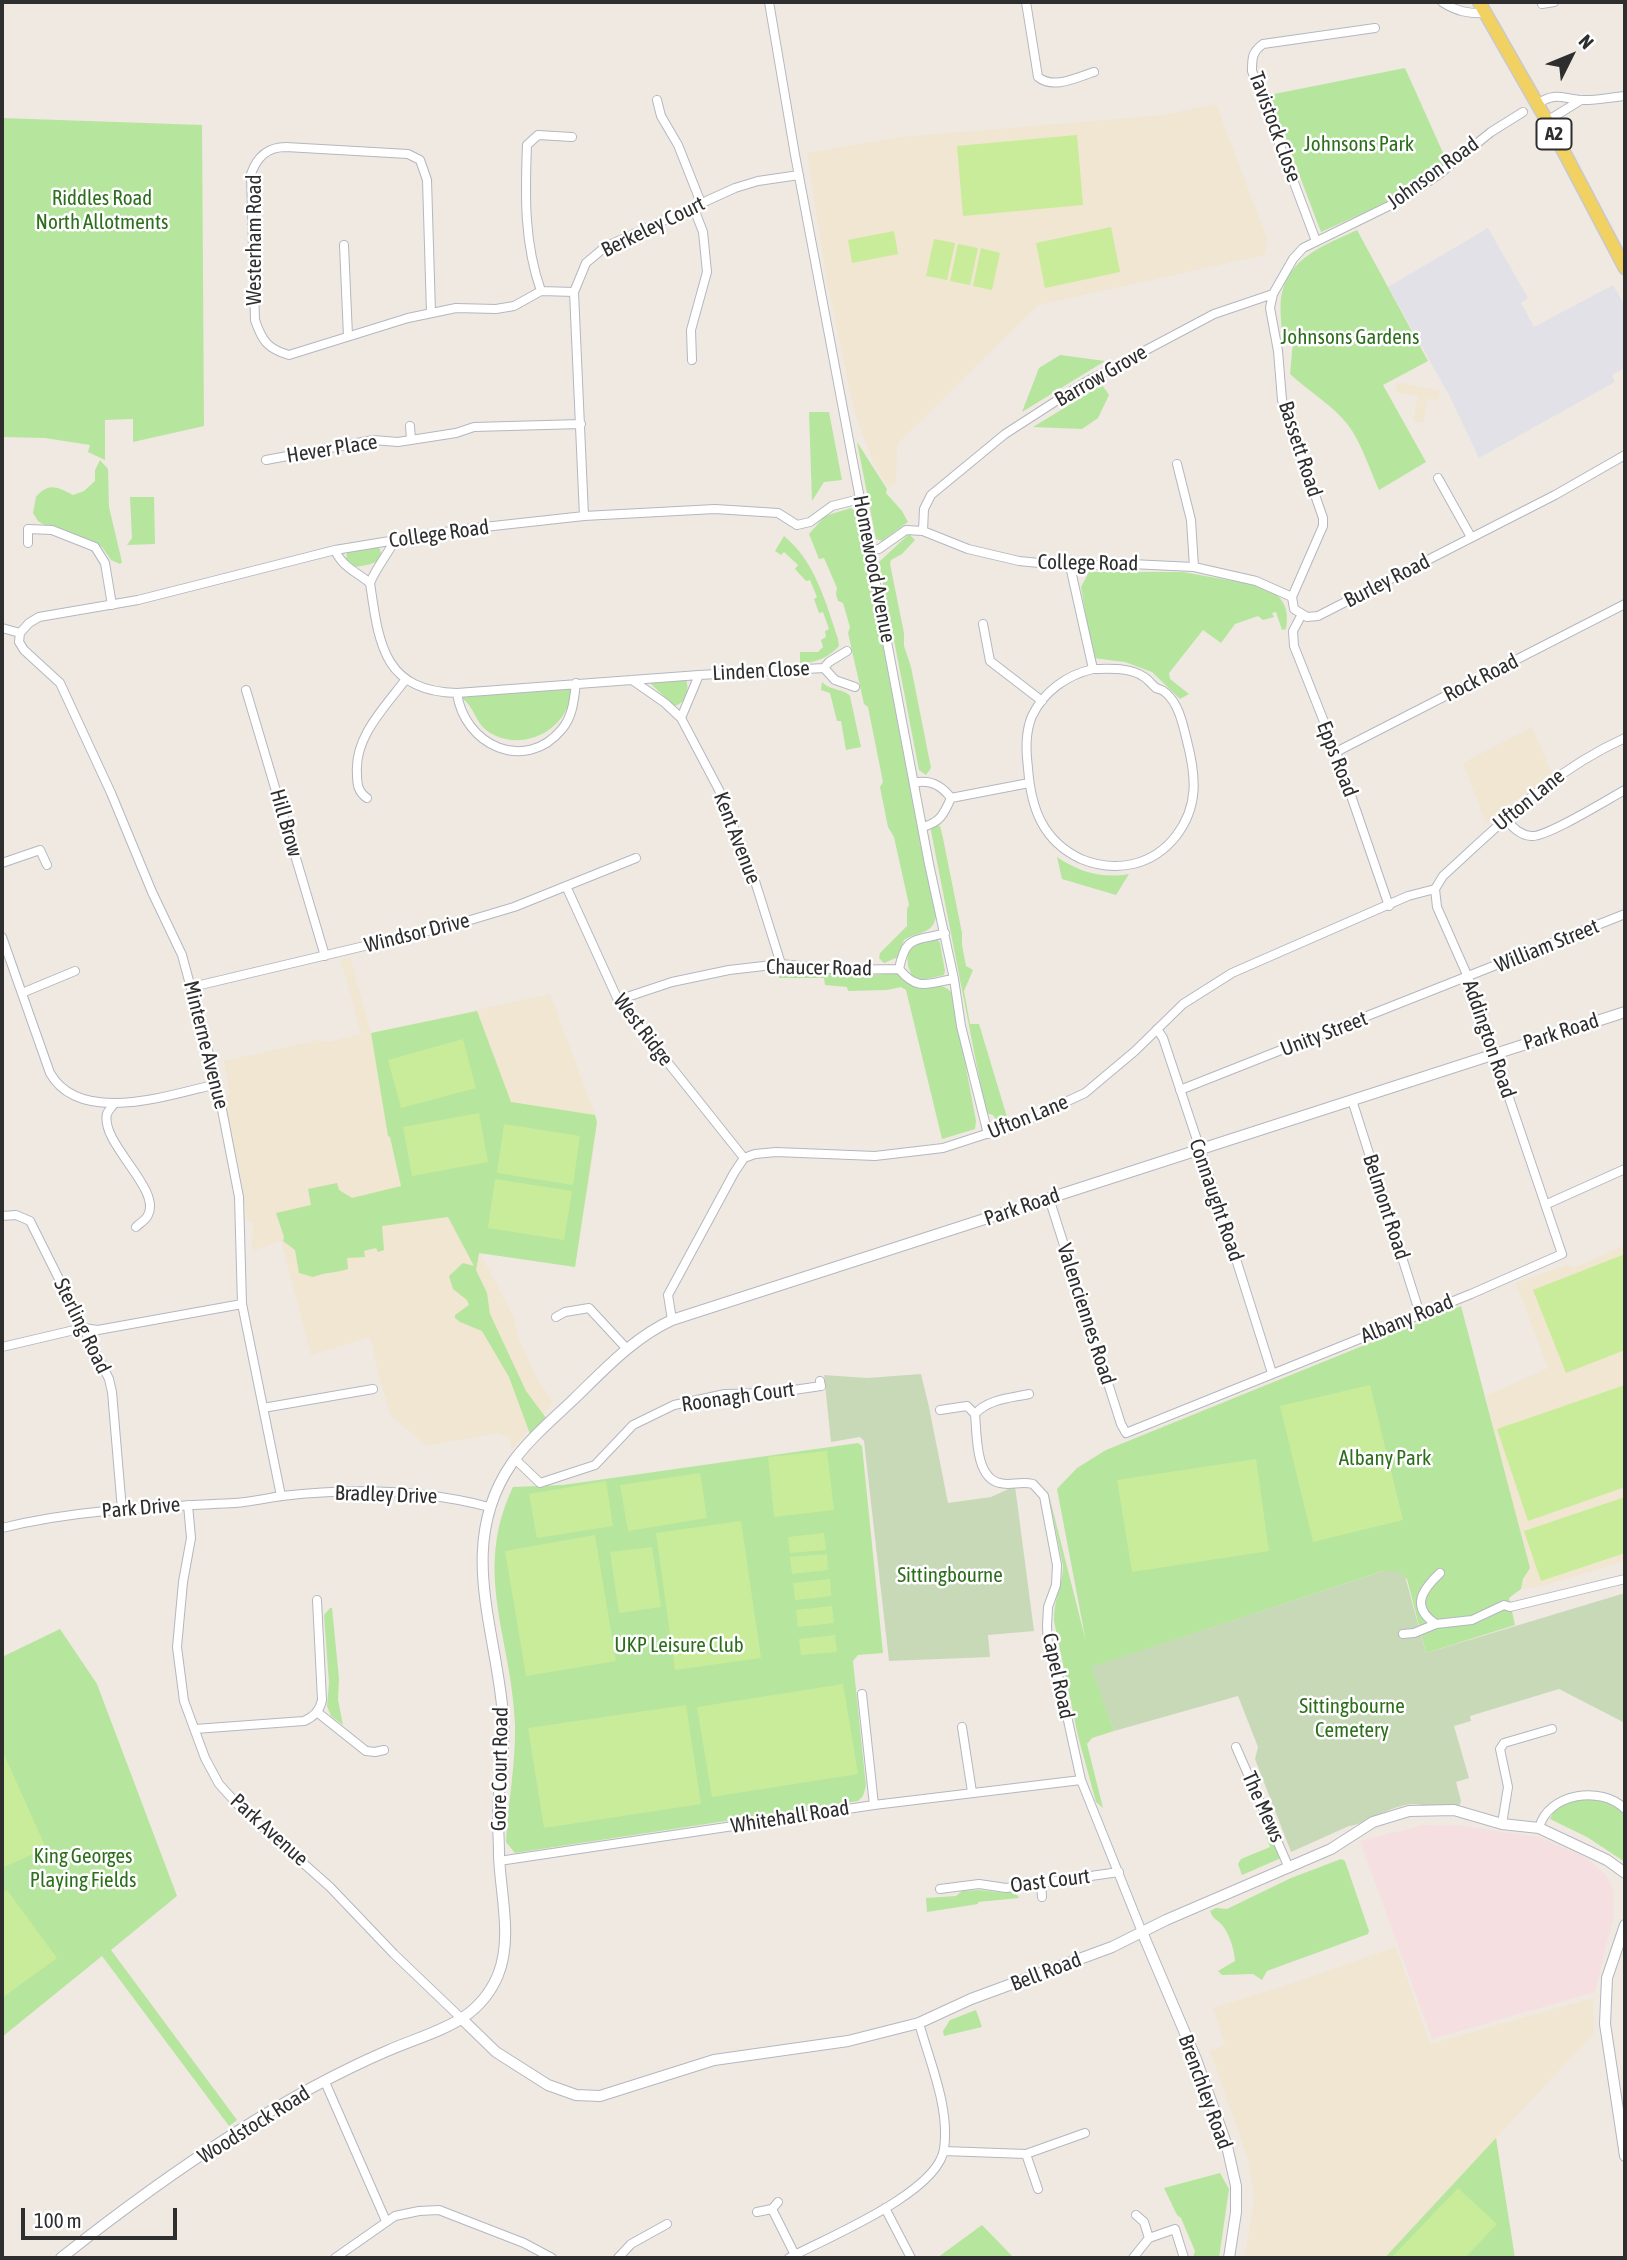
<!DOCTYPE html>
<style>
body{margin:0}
#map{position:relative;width:1627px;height:2260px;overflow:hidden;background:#efe9e1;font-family:"Asap Condensed",sans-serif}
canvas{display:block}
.frame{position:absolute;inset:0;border:4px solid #2e2e2e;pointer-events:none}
.north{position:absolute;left:1536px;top:21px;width:70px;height:70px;-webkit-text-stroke:5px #fff;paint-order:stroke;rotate:47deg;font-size:19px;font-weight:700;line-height:28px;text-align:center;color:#2e2e2e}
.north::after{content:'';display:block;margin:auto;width:24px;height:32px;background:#2e2e2e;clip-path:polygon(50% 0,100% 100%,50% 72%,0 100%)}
.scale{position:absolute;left:21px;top:2208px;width:156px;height:32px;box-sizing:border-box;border:4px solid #2e2e2e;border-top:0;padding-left:9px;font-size:21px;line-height:24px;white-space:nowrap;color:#2e2e2e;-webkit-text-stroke:5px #fff;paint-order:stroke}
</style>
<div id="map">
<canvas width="1627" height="2260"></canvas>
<div class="frame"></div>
<div class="north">N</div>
<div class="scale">100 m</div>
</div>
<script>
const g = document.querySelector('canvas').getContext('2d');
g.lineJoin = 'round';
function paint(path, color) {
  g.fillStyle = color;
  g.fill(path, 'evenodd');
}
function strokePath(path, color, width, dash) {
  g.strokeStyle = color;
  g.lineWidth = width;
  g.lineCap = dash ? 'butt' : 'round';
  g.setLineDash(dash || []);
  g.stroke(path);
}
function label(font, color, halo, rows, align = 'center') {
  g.font = font + ' "Asap Condensed",sans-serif';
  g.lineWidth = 5;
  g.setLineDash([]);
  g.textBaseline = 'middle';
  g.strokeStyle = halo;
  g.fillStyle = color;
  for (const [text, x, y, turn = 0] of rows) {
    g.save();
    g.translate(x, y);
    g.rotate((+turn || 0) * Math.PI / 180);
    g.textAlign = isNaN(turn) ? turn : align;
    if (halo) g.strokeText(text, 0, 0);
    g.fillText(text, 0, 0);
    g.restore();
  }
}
paint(new Path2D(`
 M1488 228 1528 298 1521 303 1534 327 1613 285 1625 306V368L1612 375 1615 382 1479 458 1449 395 1388 287Z`), '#e3e1e8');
paint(new Path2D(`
 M1216 104 1267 239 1265 255 1038 305 897 444 896 482 889 488 874 465 854 410 827 281 807 153 900 137 1164 115Z
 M1397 382 1440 391 1438 400 1427 399 1423 423 1413 421 1418 396 1395 392Z
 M1532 727 1552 774 1507 806 1486 824 1463 763Z
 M350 958 371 1033 550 994 595 1115 597 1122 592 1162 575 1267 480 1253 513 1316 519 1339 536 1376 553 1403 511 1450 510 1438 497 1433 427 1446 391 1416 380 1381 371 1340 368 1338 311 1355 281 1241 252 1251 253 1222 247 1220 240 1171 222 1098 230 1095 224 1061 319 1040 329 1042 361 1034 341 960Z
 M1625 1245V1561L1542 1586 1521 1589 1526 1575 1486 1396 1548 1368 1516 1283 1567 1265 1574 1268Z
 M1396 1947 1430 2044 1593 1998 1594 2033 1496 2138 1515 2258H1245L1254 2195 1248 2159 1210 2051 1225 2045 1213 2008 1293 1983Z`), '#f0e6d1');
paint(new Path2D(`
 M1424 1825 1462 1826 1538 1837 1585 1857 1606 1875 1613 1889 1614 1914 1595 1992 1432 2039 1360 1841Z`), '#f5dfe0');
paint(new Path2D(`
 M1405 68 1448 164 1386 203 1321 232 1269 95Z
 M2 118 202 125 204 426 133 442V419L105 420V460L88 452 90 445 45 438 2 437Z
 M1357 230 1428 361 1383 385 1426 462 1379 490C1370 470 1361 442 1348 425 1332 404 1309 392 1290 374L1293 342 1282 338C1282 323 1278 303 1283 289 1293 255 1328 244 1357 230Z
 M1060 355 1105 361 1022 412 1039 368Z
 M1102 385 1109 395 1098 418 1082 429 1033 427Z
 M809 412H829L842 480 824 482 812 501Z
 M857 442 887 489 886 493 902 511 908 522 882 541 876 539Z
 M100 460 108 469 109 507 122 562 120 564 111 560 102 547 46 526 38 521 33 513 36 497C49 482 57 487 73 495L84 491 95 481V470Z
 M130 497H154L155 544 127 545 132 538Z
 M851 508 857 513 936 916C933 935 918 931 904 940L898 957 884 963 879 958 880 953 907 926V909L909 905 894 837 888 827 880 787 883 782 868 707 864 704 848 633 850 627 843 603 838 601 836 594 837 588 824 558 819 559 809 534 825 516Z
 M909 534 915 540 902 554 891 560 890 564 904 633V646L911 667 931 768 926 775 919 770 879 562Z
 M784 536C815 561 826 603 838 639L839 646C829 657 816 663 800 663V652H818L823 647 821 640 826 637 825 631 829 629 823 612 819 613 814 599 817 597 810 580 806 581 795 569 798 565 784 552 781 555 775 551Z
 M378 546C389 563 367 565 355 567L346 561 347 552Z
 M1089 572H1183L1261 586C1282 594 1290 607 1286 629L1282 630 1276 612 1272 613 1274 617 1263 620 1258 616 1235 624 1221 643 1203 630 1169 673 1170 679 1189 694 1180 699 1152 672 1125 662 1093 658 1081 587Z
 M685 678C691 688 686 704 674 706L650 683 652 681Z
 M822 682C830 691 843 688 850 696L861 747 846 750 841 721H837L830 693 821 690Z
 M571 689 574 690C569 696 570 703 566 710 552 739 512 750 486 730 475 721 474 707 463 699V697Z
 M936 825 940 826 943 838 962 933V945L966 966 973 970 964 991 970 1024H979L1007 1117 997 1121 993 1115 986 1113 931 831 932 827Z
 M1057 857C1079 872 1102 879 1129 874L1116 895 1062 879Z
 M937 939 940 943 945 971 944 975 918 981 913 979 908 966 907 951 913 945Z
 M779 972C818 971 855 978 894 973H898L913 986C928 988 940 980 952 993L976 1121 975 1129 942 1139 906 990 901 987 887 990 848 991 847 987 825 985 824 978H779Z
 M477 1011 511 1102 595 1115 597 1122 575 1267 479 1253 476 1270 487 1293 490 1314 526 1391 546 1418 530 1434 509 1377 482 1331 460 1322 455 1318V1315L469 1305 467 1300 453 1289 449 1276 463 1263 474 1266 448 1217 382 1226 384 1250 378 1252 376 1248 364 1251 365 1257 347 1258 348 1269C336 1273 325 1272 313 1277L299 1273 295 1250 283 1241 284 1237 276 1213 311 1205 308 1189 337 1183 339 1190 352 1198 401 1186 390 1137 388 1136 371 1033Z
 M1461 1306 1530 1568 1523 1579 1521 1589 1509 1598 1515 1625 1426 1653 1407 1579 1393 1571H1383L1092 1667 1114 1731 1092 1738 1087 1744 1103 1808 1096 1802 1078 1736 1054 1621C1053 1601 1063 1585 1063 1566L1047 1487 1086 1642 1057 1489 1077 1468 1106 1450Z
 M858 1443 862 1446 883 1653 858 1655 853 1661 866 1786 863 1796 858 1801 515 1853 506 1842C508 1802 516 1763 515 1724 512 1638 472 1573 513 1487L563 1485Z
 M330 1608H332L339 1679 338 1700 343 1725 331 1716 327 1706 329 1683 324 1615Z
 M60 1629 97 1684 177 1896 111 1950 237 2120 229 2126 102 1956 2 2037V1657Z
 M1592 1798 1605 1800 1625 1814V1862L1587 1837 1550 1819C1557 1803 1576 1800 1592 1798Z
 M1266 1826 1281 1858 1242 1875 1238 1864 1241 1859 1270 1847 1263 1828Z
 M1341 1859 1345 1861 1369 1931 1368 1934 1267 1971 1262 1980 1253 1974 1222 1975 1218 1971 1235 1961C1235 1951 1228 1930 1221 1924 1216 1919 1213 1919 1210 1911L1216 1908 1227 1909 1291 1878Z
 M979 1890 1006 1893 1015 1891 1019 1898 978 1902V1904L927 1912 926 1898 956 1896 962 1891Z
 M976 2010 982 2027 944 2036 943 2031 950 2020Z
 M1496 2138 1515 2258H1385L1392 2250Z
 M1220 2173 1229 2189 1219 2258H1193L1195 2251 1181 2218 1177 2215 1164 2188Z
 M982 2225 1014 2258H937Z`), '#b6e59e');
paint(new Path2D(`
 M921 1374 929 1407 948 1503 991 1497 1015 1486 1034 1631 988 1635 990 1657 889 1661 864 1441 860 1437 831 1442 824 1375 867 1378Z
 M1383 1571H1398L1405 1576 1426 1653 1625 1593V1723L1559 1689 1470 1716 1471 1721 1454 1726 1469 1778 1456 1782 1461 1801 1457 1814C1443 1811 1426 1804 1412 1804 1391 1805 1359 1827 1349 1826L1291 1852 1255 1759 1258 1747 1238 1696 1114 1731 1091 1667Z`), '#c8d9b8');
paint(new Path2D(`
 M1077 135 1083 205 963 216 957 146Z
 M1111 227 1120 272 1045 288 1036 243Z
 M894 231 898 254 852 263 848 240Z
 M934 239 955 243 947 280 926 276Z
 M958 244 978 248 970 285 950 281Z
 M981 248 1000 253 992 290 973 286Z
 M463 1039 476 1088 401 1108 388 1060Z
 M479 1113 488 1162 412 1176 403 1127Z
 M504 1124 580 1136 573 1185 497 1173Z
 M495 1179 572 1191 564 1240 488 1228Z
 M1625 1254V1350L1566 1373 1533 1290Z
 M1370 1385 1403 1520 1313 1542 1280 1406Z
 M1625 1385V1487L1528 1521 1497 1429Z
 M827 1451 834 1510 774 1517 768 1457Z
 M1256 1459 1269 1551 1132 1572 1117 1480Z
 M700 1473 707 1518 628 1531 620 1485Z
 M606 1481 613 1526 537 1538 529 1494Z
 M1625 1497V1553L1541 1581 1524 1531Z
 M741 1521 761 1658 675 1670 656 1533Z
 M824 1533 826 1550 790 1553 788 1537Z
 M595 1535 616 1661 526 1676 505 1551Z
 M652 1547 661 1607 619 1613 610 1552Z
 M827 1554 828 1570 792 1574 790 1557Z
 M830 1579 831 1596 795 1600 793 1583Z
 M832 1606 834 1623 798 1627 796 1610Z
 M835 1635 837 1652 801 1655 799 1639Z
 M843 1684 858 1774 712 1797 697 1707Z
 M686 1705 701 1804 544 1828 528 1728Z
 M2 1750 46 1848 2 1868Z
 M7 1890 57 1958 2 1998V1893Z
 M1458 2188 1497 2224 1465 2258H1395L1393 2256Z`), '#c9ec9a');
const minor = new Path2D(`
 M769 2 795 155 929 864 954 979 961 1026 988 1134
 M1026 2 1038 77C1054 90 1077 77 1094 72
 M1442 2C1456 11 1468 14 1485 13
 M1542 4 1554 2
 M657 100 661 116 678 145 701 203
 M1537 104C1555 92 1561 98 1580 100 1595 101 1611 97 1625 96
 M1547 121 1581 100
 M1316 241 1252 71C1252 58 1252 52 1263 44L1375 28
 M344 245 348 336
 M541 291C524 243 525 195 527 145L538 135 572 137
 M1273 294 1270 308 1278 351 1282 400 1323 518V526L1292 597
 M431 313 427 180 420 160 408 154 286 147C267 147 257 157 251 174L255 320C262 341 268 349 289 355L408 318 456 308 496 309 514 306 541 291 574 292
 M692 360 691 330 707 272 703 232 693 206
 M410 426 411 440
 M266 460 373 440 398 442 456 433 474 427 581 424
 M1177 464 1191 520 1194 567
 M1438 478 1471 537
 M584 516 574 292 586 263 605 247 735 188 758 181 799 175
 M923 531 924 509 931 495 1005 434 1084 383 1214 314 1273 294 1293 259 1303 248 1399 201 1438 175 1491 132 1523 112
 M28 543V529L52 530 95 547 105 563 112 605
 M335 550C342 567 357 572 370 583 376 568 387 555 395 540
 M870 550 879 549 906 530 923 531 968 549 1019 561 1070 566 1131 564 1194 567 1256 581 1292 597 1294 609 1307 617 1318 616 1555 495 1625 455
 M1070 566 1093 669
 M370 583C379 644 383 691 457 693L699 675 681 718 719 790 754 878 781 964
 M1302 614 1293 631 1294 646 1336 752 1389 906
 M983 624 990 661 1042 701
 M2 628 20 633
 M20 633 19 642 24 650 60 683 111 793 152 892 182 955 217 1084 239 1197 242 1304 281 1496
 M20 633 29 623 39 617 138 600 335 550 457 530 584 516 715 509 778 513 797 525 810 522 832 506 860 499
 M847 651 829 662 824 668 835 680 855 687
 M1093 669C1110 669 1130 667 1144 677 1149 680 1152 685 1156 688 1161 690 1162 689 1166 693 1179 704 1183 725 1187 741 1196 776 1199 806 1176 836 1165 850 1150 860 1133 864 1115 868 1098 866 1081 859 1043 841 1031 809 1028 768 1026 751 1025 733 1032 716 1044 691 1067 675 1093 669Z
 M699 675 824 668
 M632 680 665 703 681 718
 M246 690 325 956
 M457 693C464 745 525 774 562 729 573 716 574 699 576 683
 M1336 752 1625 604
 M914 783C930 779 941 785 951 798 944 814 940 823 922 827
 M367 798C358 792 357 784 357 774 354 737 385 707 406 679
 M951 798 1029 783
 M1504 818C1512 826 1519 835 1531 836 1546 838 1608 799 1625 790
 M2 863 40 850 47 865
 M566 886 618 1000 744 1158
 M945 933C915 942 906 934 899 969 918 992 928 983 954 979
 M2 937 50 1073C80 1126 169 1095 217 1084
 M192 987 457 924 514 907 636 858
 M22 993 75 971
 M618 1000 672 982 729 970 781 964 841 970 899 969
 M1157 1029 1163 1038 1223 1218 1272 1373
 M1180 1090 1625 914
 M1352 1100 1420 1314
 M113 1105C111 1108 108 1111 107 1114 100 1143 162 1189 148 1215 146 1220 140 1223 136 1227
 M1049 1198 1121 1424 1126 1433 1471 1294 1562 1254 1468 977 1437 907 1435 889 1443 876C1501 823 1552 771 1625 738
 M1547 1204 1625 1169
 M2 1216 16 1215 30 1221 109 1379 112 1392 122 1510
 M556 1317 565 1312 589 1308 627 1349
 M672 1320 668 1295 734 1173 744 1158 755 1154 776 1152 875 1156 943 1148 1020 1123 1085 1093 1135 1051 1183 1004 1232 973 1408 896 1435 889
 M2 1347 83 1328 98 1330 242 1304
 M1029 1394C1011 1398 988 1399 975 1414 977 1434 975 1478 1000 1483 1009 1486 1021 1481 1033 1484L1044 1496 1057 1565 1056 1585 1048 1607 1047 1626 1048 1645 1055 1661 1081 1780 1142 1932
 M263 1408 373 1389
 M940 1410 967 1406 975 1414
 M515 1459 540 1483 595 1465 633 1425 674 1405 725 1394 773 1393 821 1386 820 1381
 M188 1505 191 1538 183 1582 177 1647 184 1701 205 1758 219 1784 239 1806 330 1887 394 1954 463 2020
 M2 1528C78 1509 157 1507 235 1503 251 1502 267 1498 282 1496 352 1488 421 1489 489 1507
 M1436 1624C1410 1607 1422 1590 1440 1573
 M1403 1634 1414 1633 1436 1624 1472 1620 1504 1605 1510 1607 1625 1579
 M862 1694 874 1805
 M317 1712 366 1751 375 1752 384 1750
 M962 1727 972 1792
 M195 1729 304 1721C314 1717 320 1710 322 1700L317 1600
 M1236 1747 1289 1868
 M1502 1824 1508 1787 1500 1749 1504 1743 1552 1729
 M1539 1828C1548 1793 1601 1785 1625 1809
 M499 1861 874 1805 1081 1780
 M1041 1883 1042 1897
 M940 1889 979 1884 1006 1888 1119 1872
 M325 2082 386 2221
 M944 2151 1026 2154 1085 2133
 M1026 2154 1038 2189
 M885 2208 911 2258
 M772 2209 795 2255
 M757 2212 772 2209 778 2202
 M1149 2238 1175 2229 1184 2258
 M335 2258 395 2216 419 2211 439 2210 524 2243 552 2258
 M618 2258 631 2244 667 2224
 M789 2258C826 2238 938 2193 944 2149 950 2108 930 2063 919 2023
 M1133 2258 1149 2238 1144 2222 1136 2215`);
const tertiary = new Path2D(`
 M1625 1925 1607 1978 1605 2024 1625 2156
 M1142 1932 1196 2059 1227 2146 1236 2186V2212L1229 2258
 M463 2020 496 2052 548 2085 576 2095 600 2096 714 2060 848 2041 919 2023 971 1999 1112 1947 1166 1920 1331 1849 1373 1822 1409 1811 1454 1810 1502 1824 1539 1828 1607 1860 1625 1873
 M61 2258C158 2181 273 2100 387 2051 432 2031 477 2025 498 1975 513 1938 500 1892 499 1855 499 1842 498 1829 498 1817 498 1783 506 1750 503 1715 496 1627 456 1544 512 1463 529 1439 553 1419 574 1399 604 1370 633 1338 672 1320L1625 1012`);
const primary = new Path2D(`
 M1479 2 1555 135 1625 268`);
strokePath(minor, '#b4b7c1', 10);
strokePath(tertiary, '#b4b7c1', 12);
strokePath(primary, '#c9c9c9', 15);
strokePath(minor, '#fff', 8);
strokePath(tertiary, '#fff', 10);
strokePath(primary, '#f2d163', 12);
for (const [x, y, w] of [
 [1554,134,35]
]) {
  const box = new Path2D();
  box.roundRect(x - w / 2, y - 15.5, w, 31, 5);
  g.fillStyle = '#fff';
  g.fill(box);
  strokePath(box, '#2e2e2e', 2);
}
label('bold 19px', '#2e2e2e', null, [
 ["A2",1554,134]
]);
label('21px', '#2e2e2e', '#fff', [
 ["Tavistock Close",1275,127,70],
 ["Johnson Road",1433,173,-36],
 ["Berkeley Court",653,227,-26],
 ["Westerham Road",254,240,-90],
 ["Barrow Grove",1101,376,-30],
 ["Hever Place",332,449,-9],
 ["Bassett Road",1300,449,72],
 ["College Road",439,534,-8],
 ["College Road",1088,563,1],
 ["Homewood Avenue",874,569,79],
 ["Burley Road",1387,581,-27],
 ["Linden Close",761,671,-3],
 ["Rock Road",1481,678,-27],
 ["Epps Road",1337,759,69],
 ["Ufton Lane",1529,800,-39],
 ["Hill Brow",286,823,74],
 ["Kent Avenue",737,838,69],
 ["Windsor Drive",417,933,-14],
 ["William Street",1547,946,-22],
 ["Chaucer Road",819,968,1],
 ["West Ridge",643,1030,53],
 ["Park Road",1561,1032,-18],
 ["Unity Street",1324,1034,-21],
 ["Addington Road",1489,1039,71],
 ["Minterne Avenue",206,1045,76],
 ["Ufton Lane",1028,1117,-22],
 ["Connaught Road",1216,1200,71],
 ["Park Road",1022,1207,-19],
 ["Belmont Road",1386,1207,72],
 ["Valenciennes Road",1086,1314,72],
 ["Albany Road",1407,1319,-22],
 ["Sterling Road",82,1326,64],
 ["Roonagh Court",738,1397,-8],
 ["Bradley Drive",386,1495,2],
 ["Park Drive",141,1508,-5],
 ["Capel Road",1058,1676,78],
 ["Gore Court Road",500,1769,-89],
 ["The Mews",1263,1807,66],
 ["Whitehall Road",790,1817,-9],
 ["Park Avenue",269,1830,42],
 ["Oast Court",1050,1881,-7],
 ["Bell Road",1046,1972,-21],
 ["Brenchley Road",1205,2092,70],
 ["Woodstock Road",254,2125,-32]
]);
label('21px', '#2c6e1b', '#fff', [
 ["Johnsons Park",1359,144],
 ["Riddles Road",102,198],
 ["North Allotments",102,222],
 ["Johnsons Gardens",1350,337],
 ["Albany Park",1385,1458],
 ["Sittingbourne",950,1575],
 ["UKP Leisure Club",679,1645],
 ["Sittingbourne",1352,1706],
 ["Cemetery",1352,1730],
 ["King Georges",83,1856],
 ["Playing Fields",83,1880]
]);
</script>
